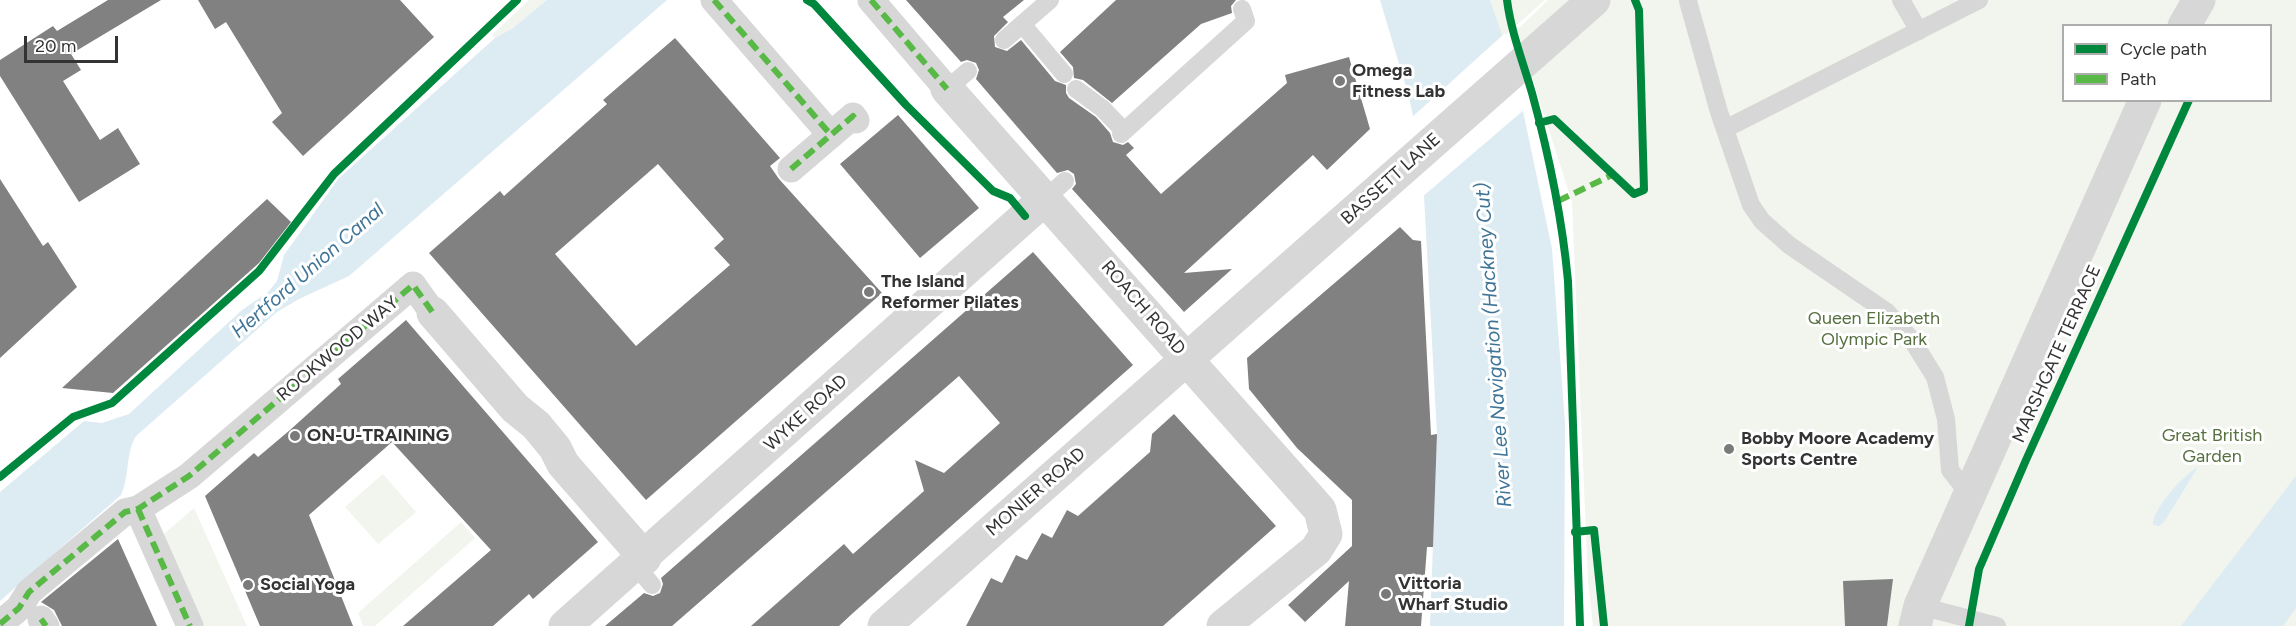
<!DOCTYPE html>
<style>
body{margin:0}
#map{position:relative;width:2296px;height:626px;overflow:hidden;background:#fff;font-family:Figtree,sans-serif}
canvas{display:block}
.legend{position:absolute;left:2062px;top:24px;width:210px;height:78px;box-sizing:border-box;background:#fff;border:2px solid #adadad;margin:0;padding:8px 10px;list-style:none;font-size:18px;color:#333}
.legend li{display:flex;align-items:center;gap:12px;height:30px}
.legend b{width:30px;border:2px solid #adadad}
.scale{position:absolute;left:24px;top:36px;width:94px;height:27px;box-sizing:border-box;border:3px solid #333;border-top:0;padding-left:8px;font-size:18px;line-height:21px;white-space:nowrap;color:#333;-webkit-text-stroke:4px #fff;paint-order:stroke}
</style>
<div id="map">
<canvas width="2296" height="626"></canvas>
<ul class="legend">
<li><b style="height:8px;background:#00873e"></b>Cycle path</li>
<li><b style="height:8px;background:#58b947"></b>Path</li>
</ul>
<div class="scale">20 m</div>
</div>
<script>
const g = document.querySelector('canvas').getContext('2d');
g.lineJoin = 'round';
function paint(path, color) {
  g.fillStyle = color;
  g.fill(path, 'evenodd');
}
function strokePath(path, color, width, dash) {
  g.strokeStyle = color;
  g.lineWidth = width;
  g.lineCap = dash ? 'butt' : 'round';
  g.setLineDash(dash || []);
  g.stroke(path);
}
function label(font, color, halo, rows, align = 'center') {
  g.font = font + ' Figtree,sans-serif';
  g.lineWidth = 6;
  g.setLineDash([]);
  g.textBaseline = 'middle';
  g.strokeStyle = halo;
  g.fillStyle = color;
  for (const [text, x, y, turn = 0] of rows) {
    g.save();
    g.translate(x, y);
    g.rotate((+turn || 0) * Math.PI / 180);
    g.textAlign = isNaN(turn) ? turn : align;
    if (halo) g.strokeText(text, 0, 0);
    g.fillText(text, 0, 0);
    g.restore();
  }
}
paint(new Path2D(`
 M529 0H547L513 28 495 38 492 35Z
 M1490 0H1545L1503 37Z
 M1548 0H2296V626H1593L1588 581 1572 202 1517 30ZM2064 26H2270V100H2064Z
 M383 474 416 512 378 544 345 507Z
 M194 508 247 626H196L158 539Z
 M461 522 475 538 375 626H363L358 613Z`), '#f1f5ed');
paint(new Path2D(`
 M547 0H667L349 276 299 299 277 312 136 436C125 454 130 476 121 495L0 601V492L84 421 102 423 129 414 242 310 268 292 277 281 284 255 339 178 495 38 513 28Z
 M1380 0H1490L1514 68 1552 249 1565 423 1564 626H1430L1437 434 1422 159 1409 97Z
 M2198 467 2164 522 2159 526 2153 525C2151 511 2185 473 2198 467Z
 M2296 476V608L2283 626H2181Z`), '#ddebf3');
paint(new Path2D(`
 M1505 33 1517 67 1525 109 1421 198 1419 160 1410 119Z`), '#fff');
paint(new Path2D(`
 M108 0H161L71 54 81 70 63 81 100 140 118 128 140 164 79 202 0 76V60L53 26 57 31Z
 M198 0H400L434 37 303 156 272 122 282 113 226 22 215 29Z
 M906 0H1024L1003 17 1008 22 994 36 995 47 1007 51 1021 40 1055 81 1066 85V93L1069 98 1096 117 1110 133 1113 142 1123 145 1128 142 1134 148 1126 155 1161 194 1287 83 1285 75 1349 57 1370 129 1327 170 1313 155 1184 273 1232 269 1184 312 1072 189 1076 184 1074 174 1068 170 1057 173 976 79 979 70 976 63 967 60 961 62Z
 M1116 0H1236L1231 6 1232 13 1201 24 1112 103 1083 80 1074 78 1073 67 1060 52Z
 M675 38 780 158 770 166 779 179 882 293 646 500 429 253 500 191 504 196 607 104 603 100ZM658 164 724 239 714 248 730 265 636 346 555 254Z
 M898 115 979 208 920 258 840 164Z
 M0 179 43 246 48 242 77 287 0 358Z
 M267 199 291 222 259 263 113 393 62 388Z
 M1400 227 1413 240 1421 241 1431 435 1437 434 1433 547H1427L1421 626H1345L1349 581 1305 622 1288 605 1352 546V500L1297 448 1249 389 1247 358Z
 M1033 252 1133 365 853 613 839 626H751L844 544 853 554 924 491 915 460 944 473 1000 423 959 376 672 626H605L644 593 653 596 660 593 663 584 661 578Z
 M406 320 598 542 533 599 529 594 493 626H403L491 550 392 442 309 515 353 626H260L205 496 254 453 258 457 290 430 341 384 338 379Z
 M1174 414 1276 526 1163 626H966L991 578 1002 583 1016 555 1027 560 1042 533 1052 538 1067 510 1078 516 1150 452 1152 434Z
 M118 539 157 626H62L54 610 41 602Z
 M1893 579 1887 626H1845L1843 581Z`), '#818181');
strokePath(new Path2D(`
 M1901 0 1919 31
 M1688 1 1719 112 1751 205 1762 221 1789 245 1887 312 1912 340 1935 377 1946 419 1950 470 1968 493
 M1022 24 1064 74
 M1004 40 1050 0
 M947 89 968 71
 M1076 89 1103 109 1124 131
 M1725 129 1979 0
 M1121 134 1246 21 1242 9
 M1046 198 1065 181
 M636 566 652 585
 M1920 606 1997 626`), '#d7d7d7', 18);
strokePath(new Path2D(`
 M714 0 831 135
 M871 0 947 89
 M791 169 853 116 856 120
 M138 509 190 626
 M41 619 46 626
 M0 624 19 608 29 592 125 512 138 509 189 476 413 285 433 313`), '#d7d7d7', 27);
strokePath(new Path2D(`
 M2184 26 2199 0
 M947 89 1320 510 1326 534 1316 550 1223 626
 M433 313 515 408 536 425 555 448 563 464 645 558
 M565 626 1046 198
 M884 626 1594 0
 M1915 626 1920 606 2145 100`), '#d7d7d7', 33);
strokePath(new Path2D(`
 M714 0 831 135
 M871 0 947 89
 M791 169 853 116 856 120
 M1558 201 1612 175
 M138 509 190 626
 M41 619 46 626
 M0 624 19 608 29 592 125 512 138 509 189 476 413 285 433 313`), '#58b947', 6, [12, 6]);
strokePath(new Path2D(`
 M807 0 814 4 906 105 993 191 1010 198 1025 216
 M1507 0C1511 32 1523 62 1532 93 1549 155 1562 217 1568 281L1580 626
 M1539 123 1554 119 1634 194 1644 190 1639 10 1635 0
 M0 477 73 417 112 403 259 271 334 174 517 0
 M1575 532 1594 530 1604 626
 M1969 626 1979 569 2026 460 2189 100`), '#00873e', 8);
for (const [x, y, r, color] of [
 [1340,81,6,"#7a7a7a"],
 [869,292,6,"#7a7a7a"],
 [295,436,6,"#7a7a7a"],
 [1729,449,6,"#7a7a7a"],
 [248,585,6,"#7a7a7a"],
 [1386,594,6,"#7a7a7a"]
]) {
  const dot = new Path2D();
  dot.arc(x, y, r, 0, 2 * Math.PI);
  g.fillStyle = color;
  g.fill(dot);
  strokePath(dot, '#fff', 2);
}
label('bold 18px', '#333', '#fff', [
 ["Omega",1352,71],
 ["Fitness Lab",1352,92],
 ["The Island",881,282],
 ["Reformer Pilates",881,303],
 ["ON-U-TRAINING",307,436],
 ["Bobby Moore Academy",1741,439],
 ["Sports Centre",1741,460],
 ["Vittoria",1398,584],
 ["Wharf Studio",1398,605],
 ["Social Yoga",260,585]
], 'left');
label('18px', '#333', '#fff', [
 ["BASSETT LANE",1391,179,-42],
 ["ROACH ROAD",1143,308,49],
 ["ROOKWOOD WAY",338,349,-40],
 ["MARSHGATE TERRACE",2057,354,-66],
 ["WYKE ROAD",806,413,-42],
 ["MONIER ROAD",1036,492,-41]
]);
label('18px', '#56703f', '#fff', [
 ["Queen Elizabeth",1874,319],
 ["Olympic Park",1874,340],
 ["Great British",2212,436],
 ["Garden",2212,457]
]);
label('italic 20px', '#3f7597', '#fff', [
 ["Hertford Union Canal",308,271,-41],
 ["River Lee Navigation (Hackney Cut)",1494,345,-94]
]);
</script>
